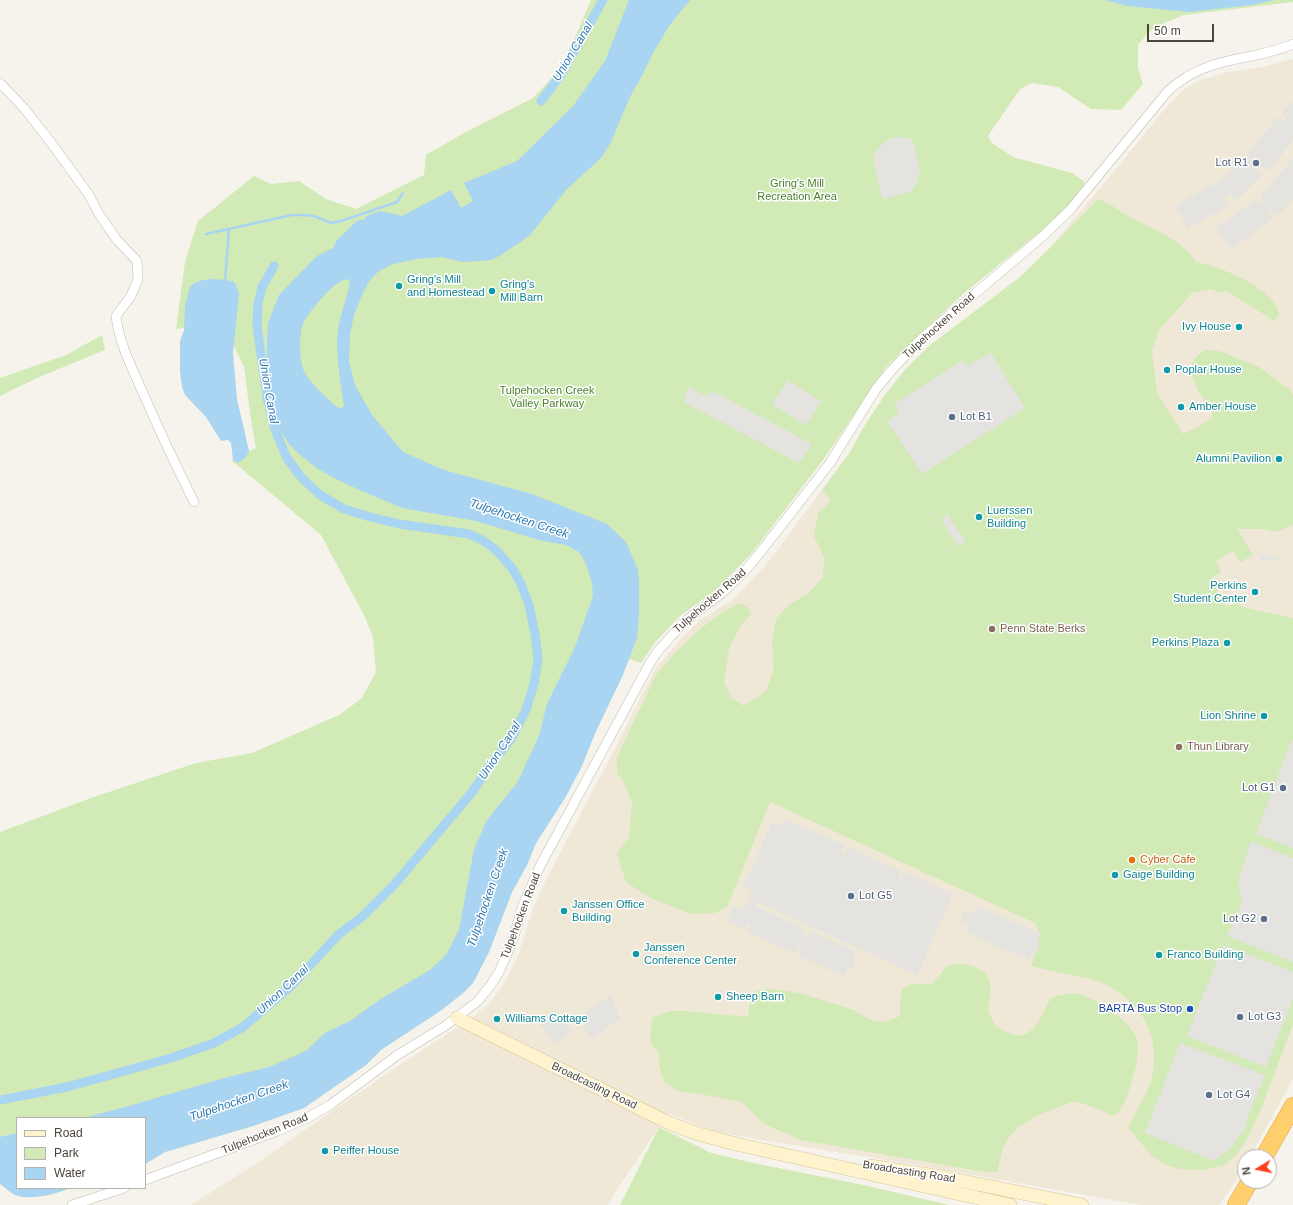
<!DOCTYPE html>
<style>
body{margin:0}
#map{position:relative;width:1293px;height:1205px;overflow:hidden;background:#f6f3ec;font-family:Helvetica,sans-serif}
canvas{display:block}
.legend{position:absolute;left:16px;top:1117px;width:130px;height:72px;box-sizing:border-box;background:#fff;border:1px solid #b7b4b0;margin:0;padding:5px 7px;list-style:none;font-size:12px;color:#4b4439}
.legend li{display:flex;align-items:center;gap:8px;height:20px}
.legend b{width:20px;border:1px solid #b7b4b0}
.north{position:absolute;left:1237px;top:1149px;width:40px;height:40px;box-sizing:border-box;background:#fff;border:1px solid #b7b4b0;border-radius:50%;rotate:260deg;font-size:11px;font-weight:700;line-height:16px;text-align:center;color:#4b4439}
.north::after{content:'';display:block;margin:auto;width:14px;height:18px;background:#fc3f1d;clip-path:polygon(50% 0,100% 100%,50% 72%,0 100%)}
.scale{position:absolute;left:1147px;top:24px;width:67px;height:18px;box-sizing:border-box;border:2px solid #4b4439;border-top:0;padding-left:5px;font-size:12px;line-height:14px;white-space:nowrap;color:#4b4439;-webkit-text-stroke:3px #fff;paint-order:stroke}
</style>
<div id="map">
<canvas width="1293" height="1205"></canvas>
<ul class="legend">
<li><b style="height:5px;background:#fff3cd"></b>Road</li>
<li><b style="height:11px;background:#d2eab5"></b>Park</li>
<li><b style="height:11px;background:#a9d4f2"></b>Water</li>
</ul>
<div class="north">N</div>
<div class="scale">50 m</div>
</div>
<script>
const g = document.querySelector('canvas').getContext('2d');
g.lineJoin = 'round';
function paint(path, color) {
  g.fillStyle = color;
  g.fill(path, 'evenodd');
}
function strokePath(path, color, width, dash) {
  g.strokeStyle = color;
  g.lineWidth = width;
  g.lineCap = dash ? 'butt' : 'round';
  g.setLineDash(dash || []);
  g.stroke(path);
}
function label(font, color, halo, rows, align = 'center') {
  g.font = font + ' Helvetica,sans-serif';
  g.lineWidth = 3;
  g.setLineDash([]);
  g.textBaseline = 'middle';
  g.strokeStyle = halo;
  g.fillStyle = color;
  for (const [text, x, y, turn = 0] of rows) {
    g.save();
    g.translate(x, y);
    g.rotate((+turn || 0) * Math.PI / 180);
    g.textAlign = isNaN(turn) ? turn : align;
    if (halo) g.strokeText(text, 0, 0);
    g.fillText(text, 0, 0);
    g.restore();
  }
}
paint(new Path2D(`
 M1293 59V1079L1250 1157H1245V1165L1236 1181 1219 1205H1141L1101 1198 917 1165 756 1139 710 1130 668 1113 607 1205H191L257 1163 395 1068 475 1016 489 1004 502 987 518 956 532 911 546 880 610 758 656 668 682 638 700 620 730 602 750 582 770 560 850 452 865 425 885 395 904 371 929 346 1020 277 1047 251 1117 168 1163 111 1182 91 1200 80 1229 72 1262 67Z`), '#efe8d6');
paint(new Path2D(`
 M591 0H1293V2L1184 15 1164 23 1150 31 1138 45V68L1143 84 1121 110 1091 109 1058 87 1032 83 1020 89 988 136 992 143 1013 157 1072 173 1085 182 1075 198 1046 227 964 293 887 366 823 460 751 554 717 589 680 616 656 641 641 663 629 659 622 677 596 731 581 768 565 798 536 843 527 865 512 892 489 952 473 983 463 993 443 1009 381 1050 366 1065 304 1108 253 1126 165 1152 145 1164V1118H17V1188H69C57 1195 29 1200 16 1195 10 1193 5 1187 0 1184V832L91 798 196 763 252 753 339 715 361 699 376 672 373 637 365 617 321 535 231 460 256 448 251 420 244 367 222 322 176 329 185 262 198 221 254 176 271 184 299 181 326 199 356 209 424 175 426 155 464 133 533 98 563 66Z
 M1098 199C1110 203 1119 211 1130 217 1154 231 1181 238 1196 262 1219 266 1275 288 1279 314L1274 321 1227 291 1220 293 1211 289 1192 293 1159 330 1152 351 1157 393 1183 434 1198 427 1212 418V408L1199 393 1192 376V363L1198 355 1205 350 1219 351 1259 367 1290 390 1293 395V525L1276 532 1264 529H1237L1253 555 1241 562 1233 551 1216 561 1221 572 1210 579 1227 607 1238 601 1242 607 1293 618V1024L1260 1112 1246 1141 1237 1154 1224 1165 1202 1170 1180 1169 1169 1166 1159 1161 1150 1154 1128 1127C1135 1114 1149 1091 1152 1077 1162 1030 1136 994 1091 979 1084 977 1077 976 1070 975 1057 972 1044 969 1031 966L1040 935 1035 923 770 802 727 907 715 913 692 914 652 899 626 882 617 854 622 846 629 838 632 802 624 782 617 773V757L656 675 674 654 700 629 726 610 739 603 747 607 751 614 739 628 729 649 724 682 732 698 744 706 767 690 774 668 772 643 776 619 789 605 809 593 823 577 824 557 814 536 818 513 831 501 822 490 850 452 865 425 885 395 904 371 929 346 1020 277 1057 241Z
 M102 335 105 350 39 377 0 396V378L66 355Z
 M964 964 976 967 987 974 991 987 988 1010 995 1026C1001 1029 1008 1033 1015 1035 1034 1040 1044 1010 1051 998 1060 995 1069 993 1078 994 1094 997 1130 1021 1136 1037 1141 1051 1135 1070 1131 1084 1127 1096 1124 1108 1114 1116 1104 1112 1084 1102 1073 1102 1070 1102 1065 1105 1062 1106 1042 1113 1017 1123 1006 1142 1001 1151 1000 1162 997 1172H984L801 1140 764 1124 742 1102 695 1093 680 1092 664 1082 659 1066V1053C646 1041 651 1033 652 1018L669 1011H685L748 1017 751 993 765 989 781 990 803 994 854 1010 870 1020 885 1022 900 1016V999L902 989 911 984H932L948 965Z
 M659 1127 711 1153 758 1164 868 1186 949 1205H620Z`), '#d2eab5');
paint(new Path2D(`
 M1293 101V140L1269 171 1261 166H1260L1258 170 1262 175 1236 200 1231 195 1227 196 1225 198 1229 205 1188 229 1175 206 1217 182 1244 157 1250 161 1252 159 1246 155 1278 117 1283 121 1285 120 1286 117 1282 113Z
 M900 137 911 139 914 145 920 171 917 182 911 192 884 199 881 196 873 157 880 146 888 139Z
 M1293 158V199L1278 216 1271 211 1270 212V214L1273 219 1231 249 1216 228 1257 199 1263 204 1264 202 1260 197Z
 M991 353 1025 408 922 474 887 421 899 413 894 404 963 360 967 366Z
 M788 380 821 401 806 425 772 404Z
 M688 387 706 396 714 392 812 444 799 463 684 402Z
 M948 515 966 542 959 547 941 519Z
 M1257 552 1282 559 1280 562 1269 559 1267 561 1261 560Z
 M1291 741H1293V848L1256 834Z
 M785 819 845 845 842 852 843 854H845L849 847 901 871 899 876 900 879H901L905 872 953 894 917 975 757 902 755 906 806 930 804 935 805 938H807L810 931 855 951 853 959 856 961 851 970 847 969 844 976 799 956 802 948 801 947H799L796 954 747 932 750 925 749 923 744 929 727 921 734 906 743 909 748 903 752 891 743 887 772 823 781 826Z
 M1251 841 1293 858V962L1227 936 1242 902 1238 881Z
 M977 906 1040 934 1038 942 1040 944 1036 955 1032 953 1029 960 998 947 966 931 968 923 961 922 965 909 973 913Z
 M1223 945 1293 972V999L1266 1067 1187 1036Z
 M611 995 620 1019 607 1027 593 1039 583 1028 588 1016 585 1012Z
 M555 1010 572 1032 554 1044 540 1024Z
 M1180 1043 1265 1075 1249 1114 1245 1128 1231 1148 1214 1161 1145 1133Z`), '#e5e3e0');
paint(new Path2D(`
 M629 0H690L669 26 653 53 643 74 630 97 611 142 601 158 567 189 529 236 501 255 491 260 463 262 441 257 417 259 393 264 378 272 369 281 362 295 354 315 350 334 349 361 355 385 372 415 403 452 444 470 532 494 607 524 626 542 638 570 639 580V615L637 638 622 677 596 731 581 768 565 798 536 843 527 865 512 892 489 952 473 983 463 993 443 1009 381 1050 366 1065 304 1108 253 1126 165 1152 145 1164V1118H83L136 1104 224 1078 269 1067 306 1051 325 1033 350 1021 379 1000 430 970 446 955 459 930 474 849 487 820 517 783 539 736 547 704 575 647 593 596 592 583 586 564 579 552 566 545 539 540 476 521 402 508 362 491 340 481 318 469 300 455 289 444 279 429 270 393 267 364V341L268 323 279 295 317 256 333 248 337 240 357 221 365 219 366 216 380 211 402 216 451 190 461 208 473 201 464 183 517 161 573 106 605 61ZM348 279 350 282C347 299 340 314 338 331 335 351 341 385 344 406L340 409C328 400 313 386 305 373 299 363 299 338 302 327 304 319 315 305 321 299 328 291 337 281 348 279Z
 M1104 0H1274L1252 5 1189 12 1128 6Z
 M214 279 232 281 235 283 239 294 233 353 237 399 249 451 246 457 238 463 233 460 231 443 228 440 221 441 206 417 185 395 182 387 180 370V341L184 330 185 306 190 287 194 283 203 280Z
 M17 1133V1188L68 1189C54 1194 30 1201 15 1195 11 1193 5 1187 0 1184V1137Z`), '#a9d4f2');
strokePath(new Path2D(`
 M206 234 292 215H305L314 216 331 223 341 221 397 202 403 193
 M225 282 229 229`), '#a9d4f2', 2.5);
strokePath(new Path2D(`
 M541 101 560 76 603 0
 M0 1100 67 1087 171 1058 214 1043 243 1027 292 985 339 934 362 917 394 885 473 791 490 765 511 739 526 710 534 684 538 659 535 634 529 605 521 584 512 568 496 550 484 541 469 534 399 524 370 517 344 509 320 495 301 477 287 458 275 430 267 398 257 325 258 303 262 287 274 266`), '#a9d4f2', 9);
const street = new Path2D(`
 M0 83 24 108 52 144 89 195 99 214 117 240 137 261 138 279 131 296 116 316C119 343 132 368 143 393 159 430 176 466 194 502
 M145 1180 277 1131 307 1118 330 1105 399 1054 445 1026 478 1001 490 986 499 972 513 940 523 905 540 866 650 663 658 651 684 622 722 593 743 573 755 559 830 463 876 389 891 371 920 340 1043 236 1070 210 1168 91C1193 68 1219 62 1252 56 1266 53 1279 50 1293 44
 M72 1205 124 1188`);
const secondary = new Path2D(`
 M457 1018 667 1122 695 1133 736 1144 1010 1205
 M870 1166 942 1177 1082 1205`);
const highway = new Path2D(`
 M1264 1157 1293 1106
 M1236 1205 1250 1181`);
strokePath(street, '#c2bbae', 10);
strokePath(secondary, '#d6c79b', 14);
strokePath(highway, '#e0a43c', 18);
strokePath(street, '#fff', 9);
strokePath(secondary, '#fff3cd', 13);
strokePath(highway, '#ffcf6e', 17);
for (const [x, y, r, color] of [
 [1256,163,4,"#5c6f8a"],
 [399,286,4,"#0f9aa8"],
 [492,291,4,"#0f9aa8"],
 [1239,327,4,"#0f9aa8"],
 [1167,370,4,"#0f9aa8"],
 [1181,407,4,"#0f9aa8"],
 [952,417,4,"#5c6f8a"],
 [1279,459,4,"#0f9aa8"],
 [979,517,4,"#0f9aa8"],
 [1255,592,4,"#0f9aa8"],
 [992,629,4,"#8d6e63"],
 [1227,643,4,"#0f9aa8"],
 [1264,716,4,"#0f9aa8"],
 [1179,747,4,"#8d6e63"],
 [1283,788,4,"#5c6f8a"],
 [1132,860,4,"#e8710a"],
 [1115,875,4,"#0f9aa8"],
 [851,896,4,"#5c6f8a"],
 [564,911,4,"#0f9aa8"],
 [1264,919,4,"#5c6f8a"],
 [636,954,4,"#0f9aa8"],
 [1159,955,4,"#0f9aa8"],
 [718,997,4,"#0f9aa8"],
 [1190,1009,4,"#1a4fb4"],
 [1240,1017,4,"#5c6f8a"],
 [497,1019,4,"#0f9aa8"],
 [1209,1095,4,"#5c6f8a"],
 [325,1151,4,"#0f9aa8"]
]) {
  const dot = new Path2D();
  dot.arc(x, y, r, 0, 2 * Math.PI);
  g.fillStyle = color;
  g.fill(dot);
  strokePath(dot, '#fff', 1.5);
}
label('11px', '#4e5e75', '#fff', [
 ["Lot R1",1248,163,"right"],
 ["Lot B1",960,417],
 ["Lot G1",1275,788,"right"],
 ["Lot G5",859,896],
 ["Lot G2",1256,919,"right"],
 ["Lot G3",1248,1017],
 ["Lot G4",1217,1095]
], 'left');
label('11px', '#4a7f2a', '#fff', [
 ["Gring's Mill",797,184],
 ["Recreation Area",797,197],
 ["Tulpehocken Creek",547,391],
 ["Valley Parkway",547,404]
]);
label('11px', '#0d838f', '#fff', [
 ["Gring's Mill",407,280],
 ["and Homestead",407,293],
 ["Gring's",500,285],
 ["Mill Barn",500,298],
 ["Ivy House",1231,327,"right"],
 ["Poplar House",1175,370],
 ["Amber House",1189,407],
 ["Alumni Pavilion",1271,459,"right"],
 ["Luerssen",987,511],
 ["Building",987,524],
 ["Perkins",1247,586,"right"],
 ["Student Center",1247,599,"right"],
 ["Perkins Plaza",1219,643,"right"],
 ["Lion Shrine",1256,716,"right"],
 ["Gaige Building",1123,875],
 ["Janssen Office",572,905],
 ["Building",572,918],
 ["Janssen",644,948],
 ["Conference Center",644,961],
 ["Franco Building",1167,955],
 ["Sheep Barn",726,997],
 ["Williams Cottage",505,1019],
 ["Peiffer House",333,1151]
], 'left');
label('11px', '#4b4439', '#fff', [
 ["Tulpehocken Road",939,326,-42],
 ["Tulpehocken Road",710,601,-41],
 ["Tulpehocken Road",521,916,-69],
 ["Broadcasting Road",594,1086,26],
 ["Tulpehocken Road",265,1134,-22],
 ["Broadcasting Road",909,1172,9]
]);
label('11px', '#785e54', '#fff', [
 ["Penn State Berks",1000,629],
 ["Thun Library",1187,747]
], 'left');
label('11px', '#c56008', '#fff', [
 ["Cyber Cafe",1140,860]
], 'left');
label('11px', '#164399', '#fff', [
 ["BARTA Bus Stop",1182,1009]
], 'right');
label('italic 12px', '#2e7ab2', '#fff', [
 ["Union Canal",573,52,-59],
 ["Union Canal",268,391,80],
 ["Tulpehocken Creek",519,519,18],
 ["Union Canal",500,751,-57],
 ["Tulpehocken Creek",488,898,-71],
 ["Union Canal",283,990,-43],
 ["Tulpehocken Creek",239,1101,-19]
]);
</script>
